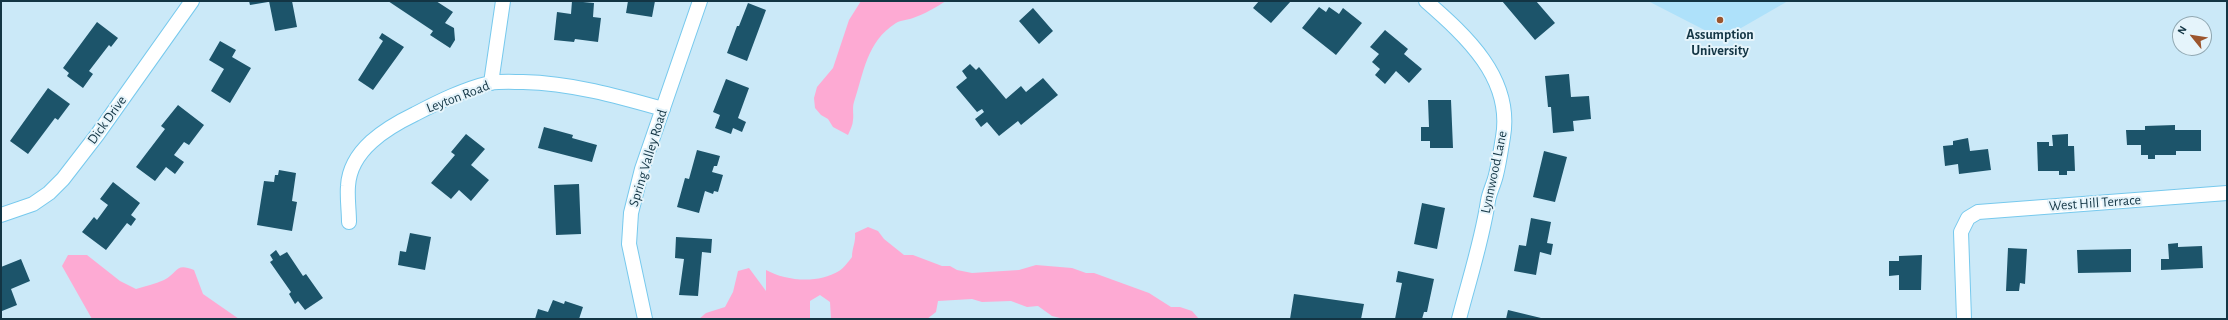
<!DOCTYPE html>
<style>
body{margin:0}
#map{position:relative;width:2228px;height:320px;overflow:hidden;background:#cbe9f8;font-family:"Alegreya Sans",sans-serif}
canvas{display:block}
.frame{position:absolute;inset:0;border:2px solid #133544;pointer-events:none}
.north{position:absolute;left:2172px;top:16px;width:40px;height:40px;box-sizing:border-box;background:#e5f4fb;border:1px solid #91a8b2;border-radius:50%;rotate:300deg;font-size:11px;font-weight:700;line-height:16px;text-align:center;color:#133544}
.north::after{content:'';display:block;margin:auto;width:14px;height:18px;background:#9c552d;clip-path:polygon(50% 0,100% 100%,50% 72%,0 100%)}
</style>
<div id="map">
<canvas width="2228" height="320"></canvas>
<div class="frame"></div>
<div class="north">N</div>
</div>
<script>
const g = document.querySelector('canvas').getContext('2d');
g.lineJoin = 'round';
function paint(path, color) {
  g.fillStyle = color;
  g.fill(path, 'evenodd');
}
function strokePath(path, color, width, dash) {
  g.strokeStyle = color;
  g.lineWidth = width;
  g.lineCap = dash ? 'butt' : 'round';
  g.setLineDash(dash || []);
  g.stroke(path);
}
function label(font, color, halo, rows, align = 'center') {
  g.font = font + ' "Alegreya Sans",sans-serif';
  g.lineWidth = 4;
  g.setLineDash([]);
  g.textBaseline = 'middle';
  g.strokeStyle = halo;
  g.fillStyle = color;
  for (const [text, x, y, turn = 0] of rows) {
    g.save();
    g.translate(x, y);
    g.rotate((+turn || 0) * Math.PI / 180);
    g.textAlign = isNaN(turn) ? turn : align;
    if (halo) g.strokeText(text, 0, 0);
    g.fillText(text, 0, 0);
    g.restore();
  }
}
paint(new Path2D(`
 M1648 1H1788L1722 39Z`), '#aee1fa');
paint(new Path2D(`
 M861 1H946C936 7 925 14 913 18 907 20 901 20 896 23 866 42 864 73 854 102 852 108 854 115 853 120 853 125 850 130 848 135L833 127 828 119 821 115 815 108 814 98 817 87 833 68 849 20Z
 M868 227 878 231 884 239 904 255H913L942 266H950L957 270 972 273 1019 270 1036 265 1072 268 1086 273H1094L1149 293 1171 307H1180L1192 311 1199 319H1064L1052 316 1038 306 1027 307 1011 301 982 302 972 299 938 301 936 312 927 319H831L830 302 820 295 810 301V319H699L706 313 725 307 733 292 738 271 749 268 766 291V270C786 281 818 284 839 271 844 268 848 262 852 257 852 248 856 242 855 233Z
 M68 255H87L120 281 136 289C145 286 155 284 164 280 178 273 175 262 194 270L203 294 239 319H92L62 266Z`), '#fdaad3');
paint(new Path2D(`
 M249 1H268V2L250 5Z
 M269 1H292L297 27 275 31Z
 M388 1H436L453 12 445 23 454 28 455 40 450 48 430 35 433 31Z
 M572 1 594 3 593 17 601 18 598 42 575 39 574 42 554 40 557 12 571 14Z
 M628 1H655L652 17 626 13Z
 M1259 1H1291L1271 23 1253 8Z
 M1502 1H1536L1555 23 1535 40Z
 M748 3 766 10 747 61 727 53 737 26H739Z
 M1319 7 1326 12 1329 7 1339 14 1343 8 1362 23 1336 55 1302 28Z
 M1033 8 1053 31 1039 44 1019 21Z
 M97 22 118 38 111 47 109 45 89 71 93 74 83 88 67 76 69 73 63 68Z
 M1385 30 1408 49 1404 54 1422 69 1409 83 1396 71 1385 84 1375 75 1380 69 1372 62 1379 54 1370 47Z
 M382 33 404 47 373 90 358 80 383 41 379 38Z
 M220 41 236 50 232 57 251 68 230 103 211 91 224 69 209 60Z
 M970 64 976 70 979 67 1006 99 1021 86 1026 92 1043 78 1058 95 1021 125 1018 121 999 136 987 122 981 127 975 119 984 112 982 109 977 112 956 87 967 78 962 71Z
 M1569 74 1571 97 1589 96 1591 119 1573 121 1574 131 1553 133 1551 107H1548L1545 76Z
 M726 79 749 88 738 118 746 122 742 132 733 128 731 134 715 128 720 115 713 112Z
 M48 88 70 104 58 120 55 118 28 154 10 141Z
 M1428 100H1451L1453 148H1430V141H1421V127H1429Z
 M178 105 204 125 189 145 184 142 174 155 184 162 175 174 166 167 155 181 136 167 165 129 161 126Z
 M2175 125V130H2201V151H2176V155H2155V159H2148V155H2141V145H2127L2126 130H2145V126Z
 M544 127 573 135 572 138 597 145 592 162 538 148Z
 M466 134 485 149 471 165 489 180 471 201 459 190 451 199 431 183 455 155 451 152Z
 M2068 134V146H2074L2075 171H2067V175H2059V171H2038L2037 142H2049V146H2053L2052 135Z
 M1968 138 1970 151 1988 149 1991 170 1959 174 1958 164 1945 166 1943 146 1953 145V141Z
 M697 150 720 156 717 166H714L712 172 723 175 718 192 714 191 713 194 705 191 699 213 677 207 685 178 689 179Z
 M1544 151 1567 157 1555 202 1533 197Z
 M279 170 296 173 292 201 297 202 292 231 257 225 264 181 274 182 275 175H278Z
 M113 182 140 203 131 215 136 219 131 226 127 223 106 250 82 232 94 217 97 220 108 205 100 199Z
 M579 184 581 234 556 235 554 185Z
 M1422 203 1445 208 1437 249 1414 244Z
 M1531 218 1551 222 1547 243 1553 244 1551 255 1540 252 1536 275 1514 271 1519 245 1526 246Z
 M410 233 431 237 425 270 398 265 400 251 406 252Z
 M676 237 712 239 711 253 702 252 698 296 679 295 684 259 675 258Z
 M2178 243V247L2202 246 2203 268 2161 270V259H2169L2168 244Z
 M2008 248 2027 249 2025 284 2020 283 2019 291H2006Z
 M2131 249V272L2078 273 2077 250Z
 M276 250 280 256 287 252 303 276 306 274 323 298 305 310 298 301 295 304 289 294 291 292 270 262 273 260 270 255Z
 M1922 255 1921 290H1899V275L1889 276V261H1899V256Z
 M21 259 30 281 11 289 17 305 2 311 1 267Z
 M1398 271 1434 279 1427 312H1424L1422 319H1395L1402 283 1396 282Z
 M1294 294 1364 304 1361 319H1290Z
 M553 300 564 304 565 301 583 307 579 319H535L538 309 548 312Z
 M1508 310 1541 318 1540 319H1506Z`), '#1c546a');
const minor = new Path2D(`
 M1426 1C1466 36 1513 78 1503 137 1501 149 1499 163 1496 175 1494 184 1489 193 1488 201 1482 241 1469 280 1459 319
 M491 83 503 1
 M1 215 33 204 49 193 63 179 97 135 192 1
 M349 222C349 210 347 198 348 186 350 150 386 128 415 114 438 102 464 89 490 83 501 81 513 82 523 82 571 83 617 96 663 109
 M645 319 629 244 631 213 642 169 700 1
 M1964 319 1961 232 1968 218 1978 212 2227 193`);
strokePath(minor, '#77c9ed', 16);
strokePath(minor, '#fff', 14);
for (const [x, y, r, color] of [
 [1720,20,4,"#9c552d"]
]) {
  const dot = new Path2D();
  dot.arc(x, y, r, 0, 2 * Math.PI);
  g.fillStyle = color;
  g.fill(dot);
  strokePath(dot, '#e5f4fb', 1.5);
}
label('bold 14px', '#133544', '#e5f4fb', [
 ["Assumption",1720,35],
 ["University",1720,51]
]);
label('14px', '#133544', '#e5f4fb', [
 ["Leyton Road",458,97,-21],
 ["Dick Drive",107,120,-54],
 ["Spring Valley Road",648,158,-73],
 ["Lynnwood Lane",1494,172,-78],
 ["West Hill Terrace",2095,203,-4]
]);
</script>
